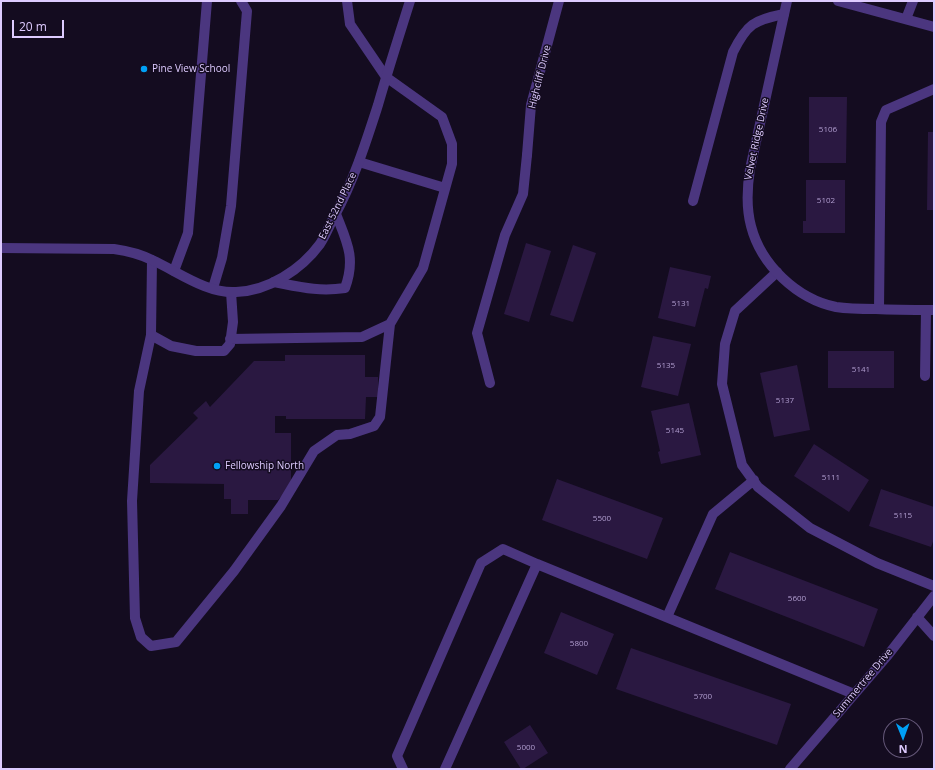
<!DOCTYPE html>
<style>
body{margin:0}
#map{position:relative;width:935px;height:770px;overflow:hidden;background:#140c20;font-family:"Open Sans",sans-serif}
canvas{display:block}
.frame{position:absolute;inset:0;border:2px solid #decbff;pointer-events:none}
.north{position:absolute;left:883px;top:718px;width:40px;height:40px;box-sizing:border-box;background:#140c20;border:1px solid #655879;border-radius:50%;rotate:179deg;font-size:11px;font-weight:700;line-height:16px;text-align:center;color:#decbff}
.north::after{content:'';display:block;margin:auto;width:14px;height:18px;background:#00a0f6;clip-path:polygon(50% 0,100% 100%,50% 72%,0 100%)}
.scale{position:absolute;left:12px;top:20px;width:52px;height:18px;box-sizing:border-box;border:2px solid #decbff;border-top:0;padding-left:5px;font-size:12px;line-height:14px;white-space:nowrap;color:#decbff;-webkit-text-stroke:3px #140c20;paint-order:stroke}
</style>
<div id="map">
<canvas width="935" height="770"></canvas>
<div class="frame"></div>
<div class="north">N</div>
<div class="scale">20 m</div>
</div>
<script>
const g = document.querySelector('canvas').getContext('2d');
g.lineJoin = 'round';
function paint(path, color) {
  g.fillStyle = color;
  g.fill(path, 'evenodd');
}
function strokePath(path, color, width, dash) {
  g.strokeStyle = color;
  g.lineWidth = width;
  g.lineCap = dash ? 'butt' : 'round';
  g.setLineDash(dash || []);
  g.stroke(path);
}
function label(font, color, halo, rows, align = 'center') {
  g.font = font + ' "Open Sans",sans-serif';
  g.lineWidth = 3;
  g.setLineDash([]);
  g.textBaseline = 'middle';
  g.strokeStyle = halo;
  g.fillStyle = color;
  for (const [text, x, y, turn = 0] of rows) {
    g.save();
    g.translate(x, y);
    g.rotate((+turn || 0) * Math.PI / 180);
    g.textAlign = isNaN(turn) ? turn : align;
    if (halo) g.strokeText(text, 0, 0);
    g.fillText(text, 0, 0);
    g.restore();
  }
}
paint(new Path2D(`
 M809 97H847L846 163H809Z
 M928 132H934V210H927Z
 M806 180H845V233H803V221H806Z
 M526 243 551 251 529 322 504 314Z
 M573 245 596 253 573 322 550 315Z
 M670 267 711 276 708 289 705 288 695 327 658 318Z
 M653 336 691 344 678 396 641 387Z
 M828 351H894V388H828Z
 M285 355H365V377H378V397H366L365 419H286V416H275V433H291V486L278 500H248V514H231V499H224V484L150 483V465L198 418 193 413 206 401 210 407 254 361H285Z
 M797 365 810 430 774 437 760 373Z
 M689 403 701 455 661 464 658 452 660 451 651 411Z
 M814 444 869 480 849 512 794 476Z
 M557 479 663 518 647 559 542 520Z
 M881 489 934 507V539L931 547 869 526Z
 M730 552 878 609 864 647 715 589Z
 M561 612 614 634 597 675 544 653Z
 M631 648 791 704 777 745 616 689Z
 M530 725 548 753 523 769H521L504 742Z`), '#2a1841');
strokePath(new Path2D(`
 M838 1 934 27
 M906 19 913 1
 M359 162 445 188
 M693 201 733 52C747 24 754 20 784 14
 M152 260 151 335 139 391 132 501 135 618 141 637 151 646 176 642 234 571 281 506 314 451 337 435 350 434 374 426 380 417 390 324 423 268 452 164V144L442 117 386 77 350 24 347 1
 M174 271 188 233 207 1
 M777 272 735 311 725 344 722 384 742 465 758 487 810 528 877 563 934 586
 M274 282C300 287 319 292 345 288 356 258 347 242 336 214
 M213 288 222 258 231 206 247 11 241 1
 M879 309 881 122 886 110 934 89
 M151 335 171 346 196 351H224L230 344 233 322 231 292
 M230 339 362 337 390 324
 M925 376 926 310
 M490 383 477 333 505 235 523 194 527 155
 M667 617 713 514 754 480
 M403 769 397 756 481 563 503 549 537 564
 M445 769 537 564 854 694`), '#4b367f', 10);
strokePath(new Path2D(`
 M787 1 750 169C747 188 746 207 751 226 761 265 797 299 836 307 849 309 863 309 876 309 895 310 915 310 934 310
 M527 155 531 105 559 1
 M1 248 114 249C128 251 140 254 152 260 177 271 207 294 236 292 268 291 301 270 320 244 326 235 330 224 335 215 354 180 366 142 378 105 388 70 399 36 410 1
 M917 617 934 636
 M790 769 888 655 934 596`), '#4b367f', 10);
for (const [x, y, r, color] of [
 [144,69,4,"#00a0f6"],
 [217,466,4,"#00a0f6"]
]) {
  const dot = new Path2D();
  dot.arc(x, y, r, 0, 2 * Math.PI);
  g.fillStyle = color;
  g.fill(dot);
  strokePath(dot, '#140c20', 1.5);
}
label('8px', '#b19ed0', null, [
 ["5106",828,130],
 ["5102",826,201],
 ["5131",681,304],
 ["5135",666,366],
 ["5141",861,370],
 ["5137",785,401],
 ["5145",675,431],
 ["5111",831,478],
 ["5115",903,516],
 ["5500",602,519],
 ["5600",797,599],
 ["5800",579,644],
 ["5700",703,697],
 ["5000",526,748]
]);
label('10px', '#decbff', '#140c20', [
 ["Pine View School",152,69],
 ["Fellowship North",225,466]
], 'left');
label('10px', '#decbff', '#140c20', [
 ["Highcliff Drive",540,77,-76],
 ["Velvet Ridge Drive",757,139,-78],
 ["East 52nd Place",338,206,-64],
 ["Summertree Drive",863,683,-50]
]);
</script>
